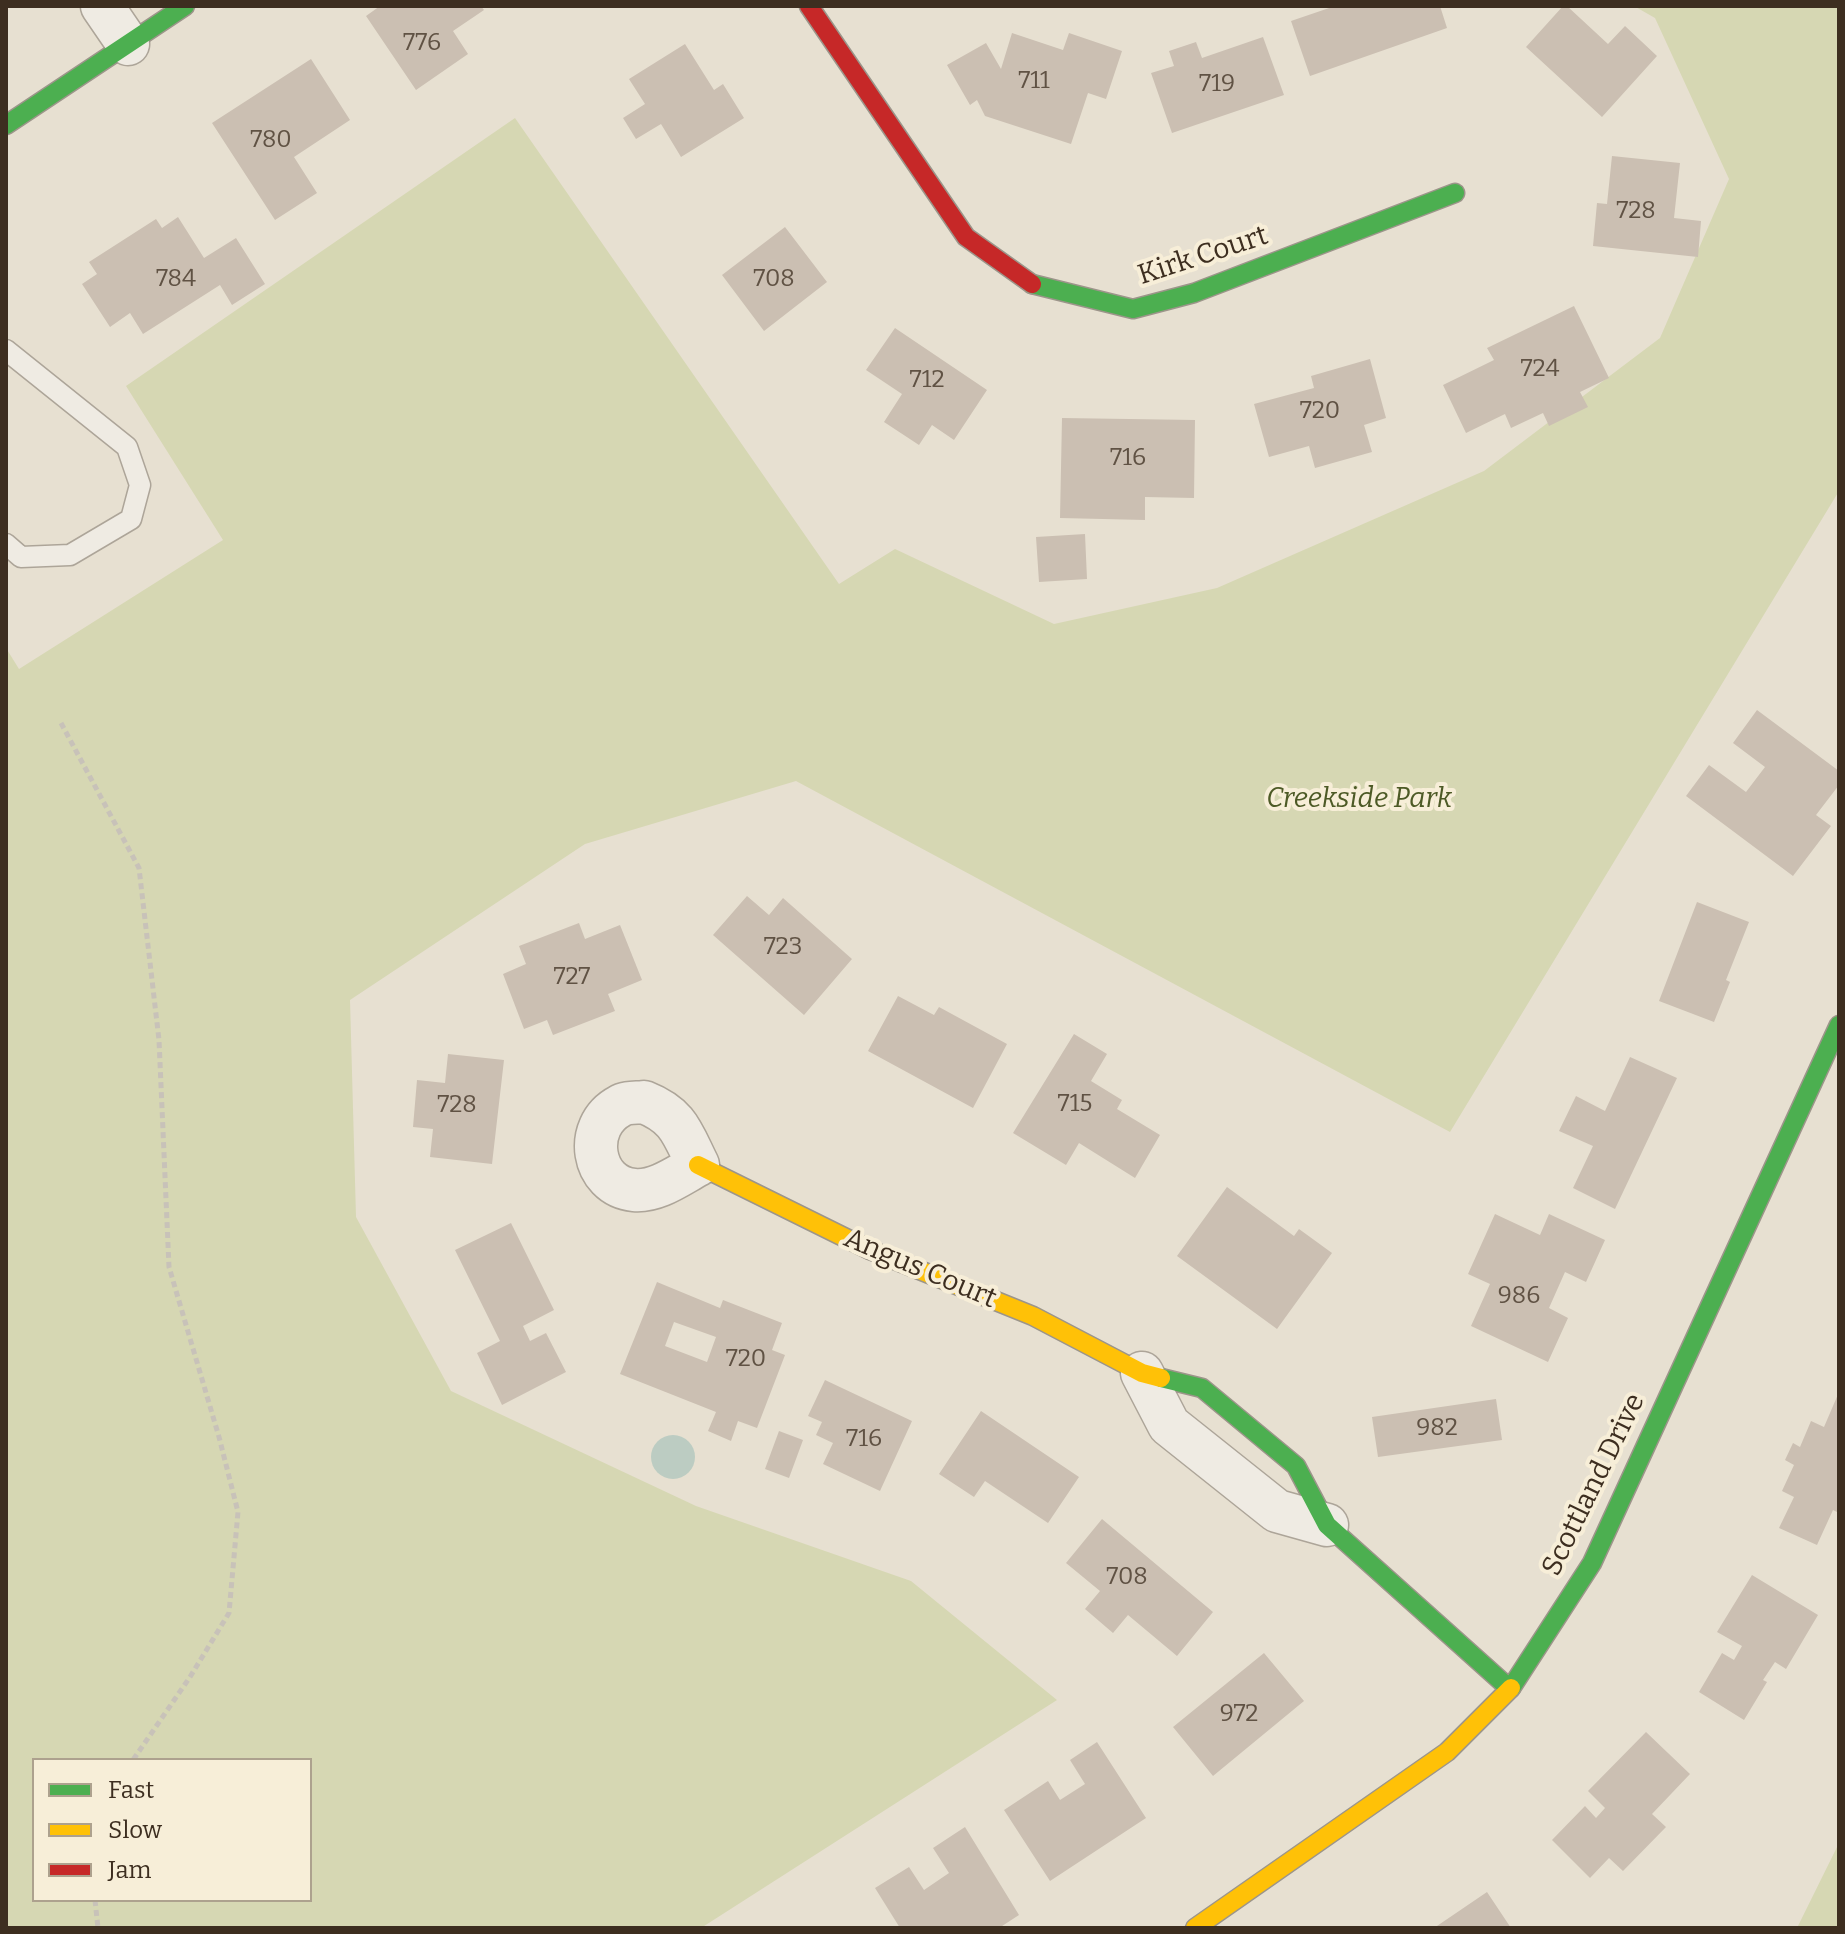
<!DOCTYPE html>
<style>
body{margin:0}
#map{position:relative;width:1845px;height:1934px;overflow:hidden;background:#e7e0d1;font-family:Bitter,serif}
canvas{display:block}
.frame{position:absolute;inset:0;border:8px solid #3d2e20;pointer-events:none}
.legend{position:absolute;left:32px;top:1758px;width:280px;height:144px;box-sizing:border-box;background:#f7eed8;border:2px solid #ada18e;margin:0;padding:10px 14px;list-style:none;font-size:24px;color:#3d2e20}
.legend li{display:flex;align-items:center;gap:16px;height:40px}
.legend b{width:40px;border:2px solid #ada18e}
</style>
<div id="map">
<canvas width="1845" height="1934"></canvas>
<div class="frame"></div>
<ul class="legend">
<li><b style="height:10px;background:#4caf50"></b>Fast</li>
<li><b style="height:10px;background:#ffc107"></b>Slow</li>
<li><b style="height:10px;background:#c62828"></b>Jam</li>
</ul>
</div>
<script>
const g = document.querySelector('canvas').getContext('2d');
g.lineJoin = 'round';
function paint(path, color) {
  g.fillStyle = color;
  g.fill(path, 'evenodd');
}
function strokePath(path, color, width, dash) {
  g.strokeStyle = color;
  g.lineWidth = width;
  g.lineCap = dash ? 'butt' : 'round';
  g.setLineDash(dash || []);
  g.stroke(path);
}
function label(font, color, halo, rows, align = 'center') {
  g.font = font + ' Bitter,serif';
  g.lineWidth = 8;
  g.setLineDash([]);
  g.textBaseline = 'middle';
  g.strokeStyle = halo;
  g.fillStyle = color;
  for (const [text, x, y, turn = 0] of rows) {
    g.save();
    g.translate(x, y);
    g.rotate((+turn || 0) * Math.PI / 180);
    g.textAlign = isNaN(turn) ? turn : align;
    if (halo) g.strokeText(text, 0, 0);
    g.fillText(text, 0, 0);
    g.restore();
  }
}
paint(new Path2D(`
 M1634 6H1839V491L1450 1132 796 781 585 844 350 1000 356 1217 451 1391 696 1506 911 1581 1057 1700 701 1928H6V648L19 669 223 540 126 386 515 118 839 584 895 549 1054 624 1217 588 1484 471 1660 338 1729 179 1655 18ZM34 1760H310V1900H34Z
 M1839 1843V1928H1797Z`), '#d6d7b3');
paint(new Path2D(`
 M651 1457a22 22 0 1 1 44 0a22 22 0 1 1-44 0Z`), '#bcccc2');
paint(new Path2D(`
 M380 6H481L484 10 453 31 468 54 416 90 366 16Z
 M1335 6H1440L1447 28 1310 76 1291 21Z
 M1563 6H1567L1608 44 1625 26 1657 56 1602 117 1526 47Z
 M1012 33 1063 50 1069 33 1122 51 1106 99 1088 93 1071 144 985 116 977 100 970 105 947 65 986 43 1001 69Z
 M1263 37 1284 95 1172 133 1151 73 1174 66 1169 51 1196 42 1202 58Z
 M685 44 714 90 723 84 744 118 681 157 661 124 636 139 623 118 645 104 629 79Z
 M311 59 350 120 294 157 317 193 275 220 212 123Z
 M1612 156 1680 163 1674 218 1701 221 1698 257 1593 246 1597 203 1607 204Z
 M178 217 204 258 236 238 265 284 232 305 220 285 143 334 130 313 110 327 82 284 97 274 89 262 156 219 162 228Z
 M785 227 827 282 764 331 722 275Z
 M1574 306 1609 378 1580 392 1588 407 1549 426 1543 413 1511 428 1505 414 1466 433 1443 385 1494 360 1487 348Z
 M895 328 987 390 954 440 932 425 919 445 884 422 902 394 866 370Z
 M1370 359 1386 418 1364 425 1372 452 1315 468 1309 446 1269 457 1254 404 1314 388 1311 376Z
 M1062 418 1195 420 1194 498 1145 497V520L1060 518Z
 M1085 534 1087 579 1039 582 1036 537Z
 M1757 710 1839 771V785L1816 815 1831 826 1793 876 1686 796 1709 765 1746 792 1765 767 1733 743Z
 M747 896 769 915 783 898 852 959 804 1015 713 935Z
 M1697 902 1749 922 1726 980 1730 982 1714 1022 1659 1001Z
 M579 923 585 939 620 925 642 980 608 994 615 1011 553 1035 547 1020 524 1029 503 974 526 964 519 946Z
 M898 996 934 1015 939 1007 1007 1044 973 1108 868 1051Z
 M1074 1034 1107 1054 1091 1081 1122 1100 1117 1109 1160 1135 1135 1178 1079 1143 1066 1165 1013 1133Z
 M448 1054 504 1060 492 1164 430 1157 433 1129 413 1127 417 1080 445 1083Z
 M1630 1057 1677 1078 1615 1209 1573 1188 1593 1146 1559 1131 1576 1096 1605 1111Z
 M1227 1187 1294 1236 1299 1229 1332 1253 1277 1329 1177 1256Z
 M1495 1214 1540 1235 1549 1214 1605 1240 1586 1282 1565 1272 1549 1308 1568 1318 1548 1362 1471 1326 1490 1284 1468 1274Z
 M511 1223 554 1310 523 1326 530 1341 546 1333 566 1372 502 1405 477 1353 500 1341 455 1250Z
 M657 1282 720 1308 723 1300 782 1323 772 1350 785 1355 757 1428 738 1421 731 1441 708 1431 716 1412 620 1374ZM674 1322 716 1337 707 1362 665 1346Z
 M825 1380 912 1421 880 1491 823 1464 833 1443 816 1435 822 1422 808 1416Z
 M1839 1392V1513L1833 1510 1817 1545 1779 1528 1794 1497 1782 1491 1794 1465 1785 1460 1793 1443 1800 1447 1811 1421 1824 1427Z
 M1496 1399 1502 1440 1378 1457 1372 1417Z
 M981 1411 1079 1477 1048 1523 985 1481 974 1497 939 1474Z
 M779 1431 803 1440 789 1478 765 1469Z
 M1102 1519 1213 1612 1177 1656 1128 1615 1113 1633 1085 1609 1100 1591 1066 1563Z
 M1752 1575 1818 1615 1786 1669 1775 1662 1763 1680 1767 1682 1744 1720 1699 1692 1722 1653 1734 1660 1742 1646 1717 1632Z
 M1264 1653 1304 1701 1213 1776 1173 1727Z
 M1646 1732 1690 1774 1652 1814 1666 1827 1623 1871 1609 1858 1590 1878 1552 1840 1585 1806 1596 1818 1605 1808 1588 1791Z
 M1097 1742 1146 1818 1050 1881 1004 1810 1048 1781 1060 1800 1085 1784 1070 1760Z
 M965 1827 1019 1915 999 1928H900L875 1888 909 1867 924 1890 949 1873 933 1848Z
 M1487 1892 1511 1928H1434Z`), '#cbbfb2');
const lane = new Path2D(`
 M6 350 127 447 140 485 131 519 70 555 21 557 6 544`);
const street = new Path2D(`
 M102 6 128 44
 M644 1102C679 1116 682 1133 698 1165 679 1175 657 1192 634 1190 591 1186 582 1126 620 1106 626 1102 637 1103 644 1102Z
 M1142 1373 1169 1425 1277 1511 1327 1525`);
const fast = new Path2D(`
 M6 125 185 6
 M1032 284 1133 309 1194 293 1455 193
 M1161 1378 1202 1388 1296 1466 1327 1525 1510 1689
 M1511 1688 1592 1563 1839 1025`);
const slow = new Path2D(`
 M698 1165 870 1250 1033 1316 1142 1373 1161 1378
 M1195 1928 1447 1752 1511 1688`);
const jam = new Path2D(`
 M809 6 966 237 1032 284`);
strokePath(lane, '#ada599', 23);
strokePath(street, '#ada599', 45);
strokePath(fast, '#9c958a', 21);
strokePath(slow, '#9c958a', 21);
strokePath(jam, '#9c958a', 21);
strokePath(new Path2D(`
 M61 723 139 868 159 1040 169 1267 219 1437 238 1512 229 1613 190 1677 133 1760
 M95 1900 98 1928`), '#c8c2b9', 5, [6, 4]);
strokePath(lane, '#efebe3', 20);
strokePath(street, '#efebe3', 42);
strokePath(fast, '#4caf50', 18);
strokePath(slow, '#ffc107', 18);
strokePath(jam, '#c62828', 18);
label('24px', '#605244', null, [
 ["776",422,43],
 ["711",1034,81],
 ["719",1217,84],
 ["780",271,140],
 ["728",1636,211],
 ["784",176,279],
 ["708",774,279],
 ["724",1540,369],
 ["712",927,380],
 ["720",1320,411],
 ["716",1128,458],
 ["723",783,947],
 ["727",572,977],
 ["715",1075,1104],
 ["728",457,1105],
 ["986",1519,1296],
 ["720",746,1359],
 ["982",1437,1428],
 ["716",864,1439],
 ["708",1127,1577],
 ["972",1239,1714]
]);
label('28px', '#3d2e20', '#f7eed8', [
 ["Kirk Court",1203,256,-18],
 ["Angus Court",920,1269,23],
 ["Scottland Drive",1594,1485,-64]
]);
label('italic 28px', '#4d5a26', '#f7eed8', [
 ["Creekside Park",1359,799]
]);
</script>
